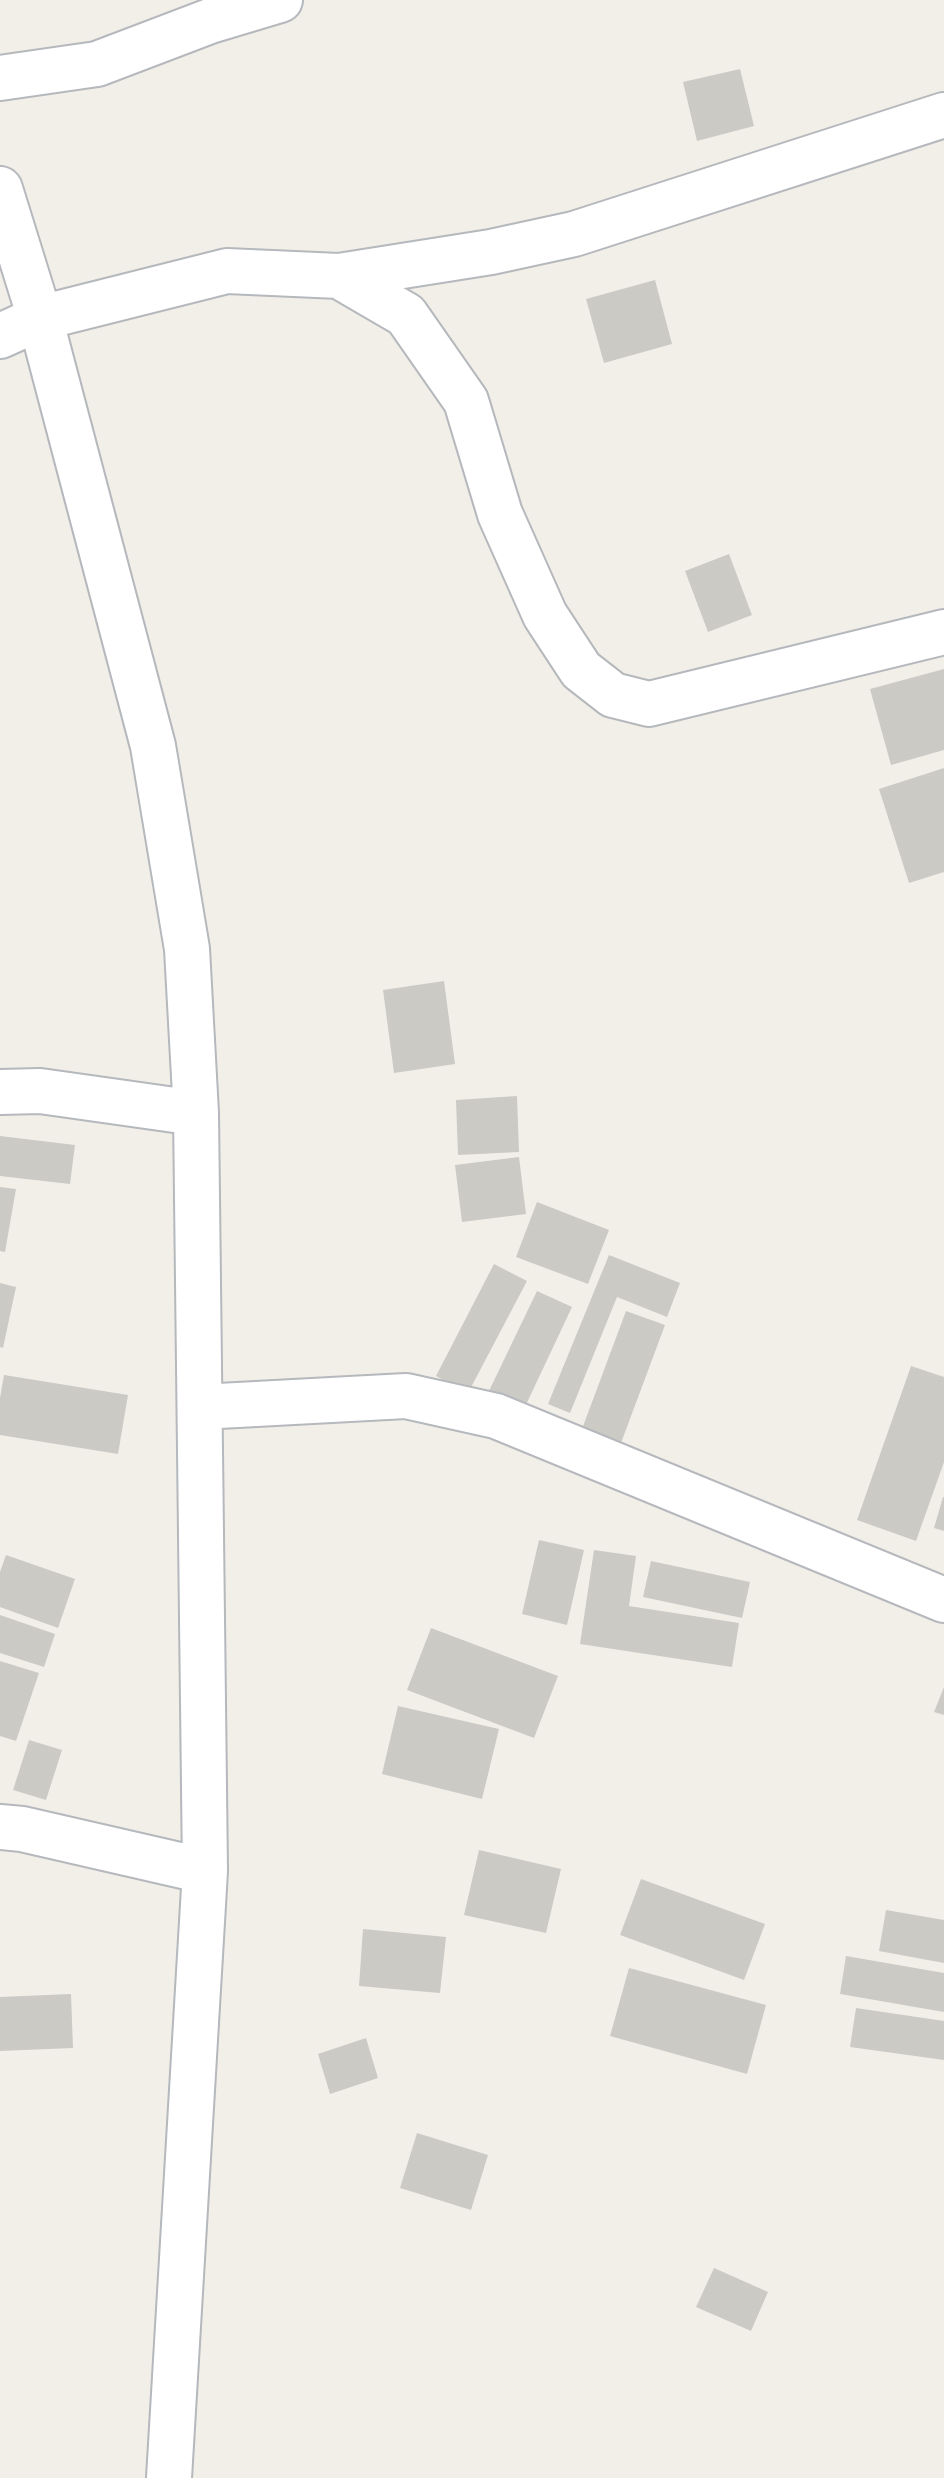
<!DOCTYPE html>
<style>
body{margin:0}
canvas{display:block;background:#f1efe8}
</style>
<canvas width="944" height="2478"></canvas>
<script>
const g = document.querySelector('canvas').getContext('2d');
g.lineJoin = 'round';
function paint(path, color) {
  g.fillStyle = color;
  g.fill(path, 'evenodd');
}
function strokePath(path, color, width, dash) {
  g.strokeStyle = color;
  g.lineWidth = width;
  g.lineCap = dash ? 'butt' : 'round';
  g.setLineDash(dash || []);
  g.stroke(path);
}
paint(new Path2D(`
 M740 69 754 126 697 141 683 82Z
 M655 280 672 344 604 363 586 299Z
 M729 554 752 615 708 632 685 571Z
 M944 669V750L891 765 870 689Z
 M944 768V872L909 883 879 789Z
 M444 981 455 1064 394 1073 383 990Z
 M517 1096 519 1152 458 1155 456 1100Z
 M0 1136 75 1145 70 1184 0 1176Z
 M519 1157 526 1214 462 1222 455 1165Z
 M0 1187 16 1189 5 1252 0 1251Z
 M537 1202 609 1230 588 1284 516 1257Z
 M609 1255 680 1283 667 1317 617 1297 570 1413 548 1404Z
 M494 1264 527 1281 468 1393 436 1376Z
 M0 1283 16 1287 3 1348 0 1347Z
 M537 1291 572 1307 524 1409 488 1393Z
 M626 1311 665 1325 621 1443 582 1429Z
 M911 1366 944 1377V1462L916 1541 857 1520Z
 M4 1375 128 1395 118 1454 0 1435V1398Z
 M943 1497H944V1531L934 1528Z
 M539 1540 584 1550 567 1625 522 1614Z
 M594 1550 636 1556 629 1606 739 1623 732 1667 580 1644Z
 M6 1555 75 1579 58 1628 0 1607V1572Z
 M651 1561 750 1582 742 1618 643 1597Z
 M0 1615 55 1634 44 1667 0 1653Z
 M431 1628 558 1676 534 1738 407 1690Z
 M0 1661 39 1673 16 1741 0 1736Z
 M944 1687V1715L934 1712Z
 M398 1706 499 1729 482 1799 382 1774Z
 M29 1740 62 1750 46 1800 13 1790Z
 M479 1850 561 1869 546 1933 464 1915Z
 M641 1879 765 1924 744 1980 620 1935Z
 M886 1910 944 1920V1963L879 1951Z
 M363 1929 446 1937 440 1993 359 1986Z
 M846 1956 944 1973V2012L840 1994Z
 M629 1968 766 2005 747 2074 610 2036Z
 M71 1994 73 2048 0 2051V1997Z
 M856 2008 944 2021V2060L850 2047Z
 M366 2038 378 2078 330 2094 318 2054Z
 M417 2133 488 2155 471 2210 400 2188Z
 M714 2268 768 2292 751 2331 696 2307Z`), '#cccac5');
const minor = new Path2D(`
 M0 78 97 64 210 21 280 0
 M0 189 40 318 153 746 187 949 196 1113 205 1871 169 2478
 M339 276 406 315 466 401 500 514 545 615 581 670 613 695 649 704 944 632
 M0 336 40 318 227 271 339 276 491 252 574 234 944 115
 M0 1092 40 1091 196 1113
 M200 1407 406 1396 496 1416 944 1600
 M0 1827 22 1829 205 1871`);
strokePath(minor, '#b5b8bc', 48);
strokePath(minor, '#fff', 44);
</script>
